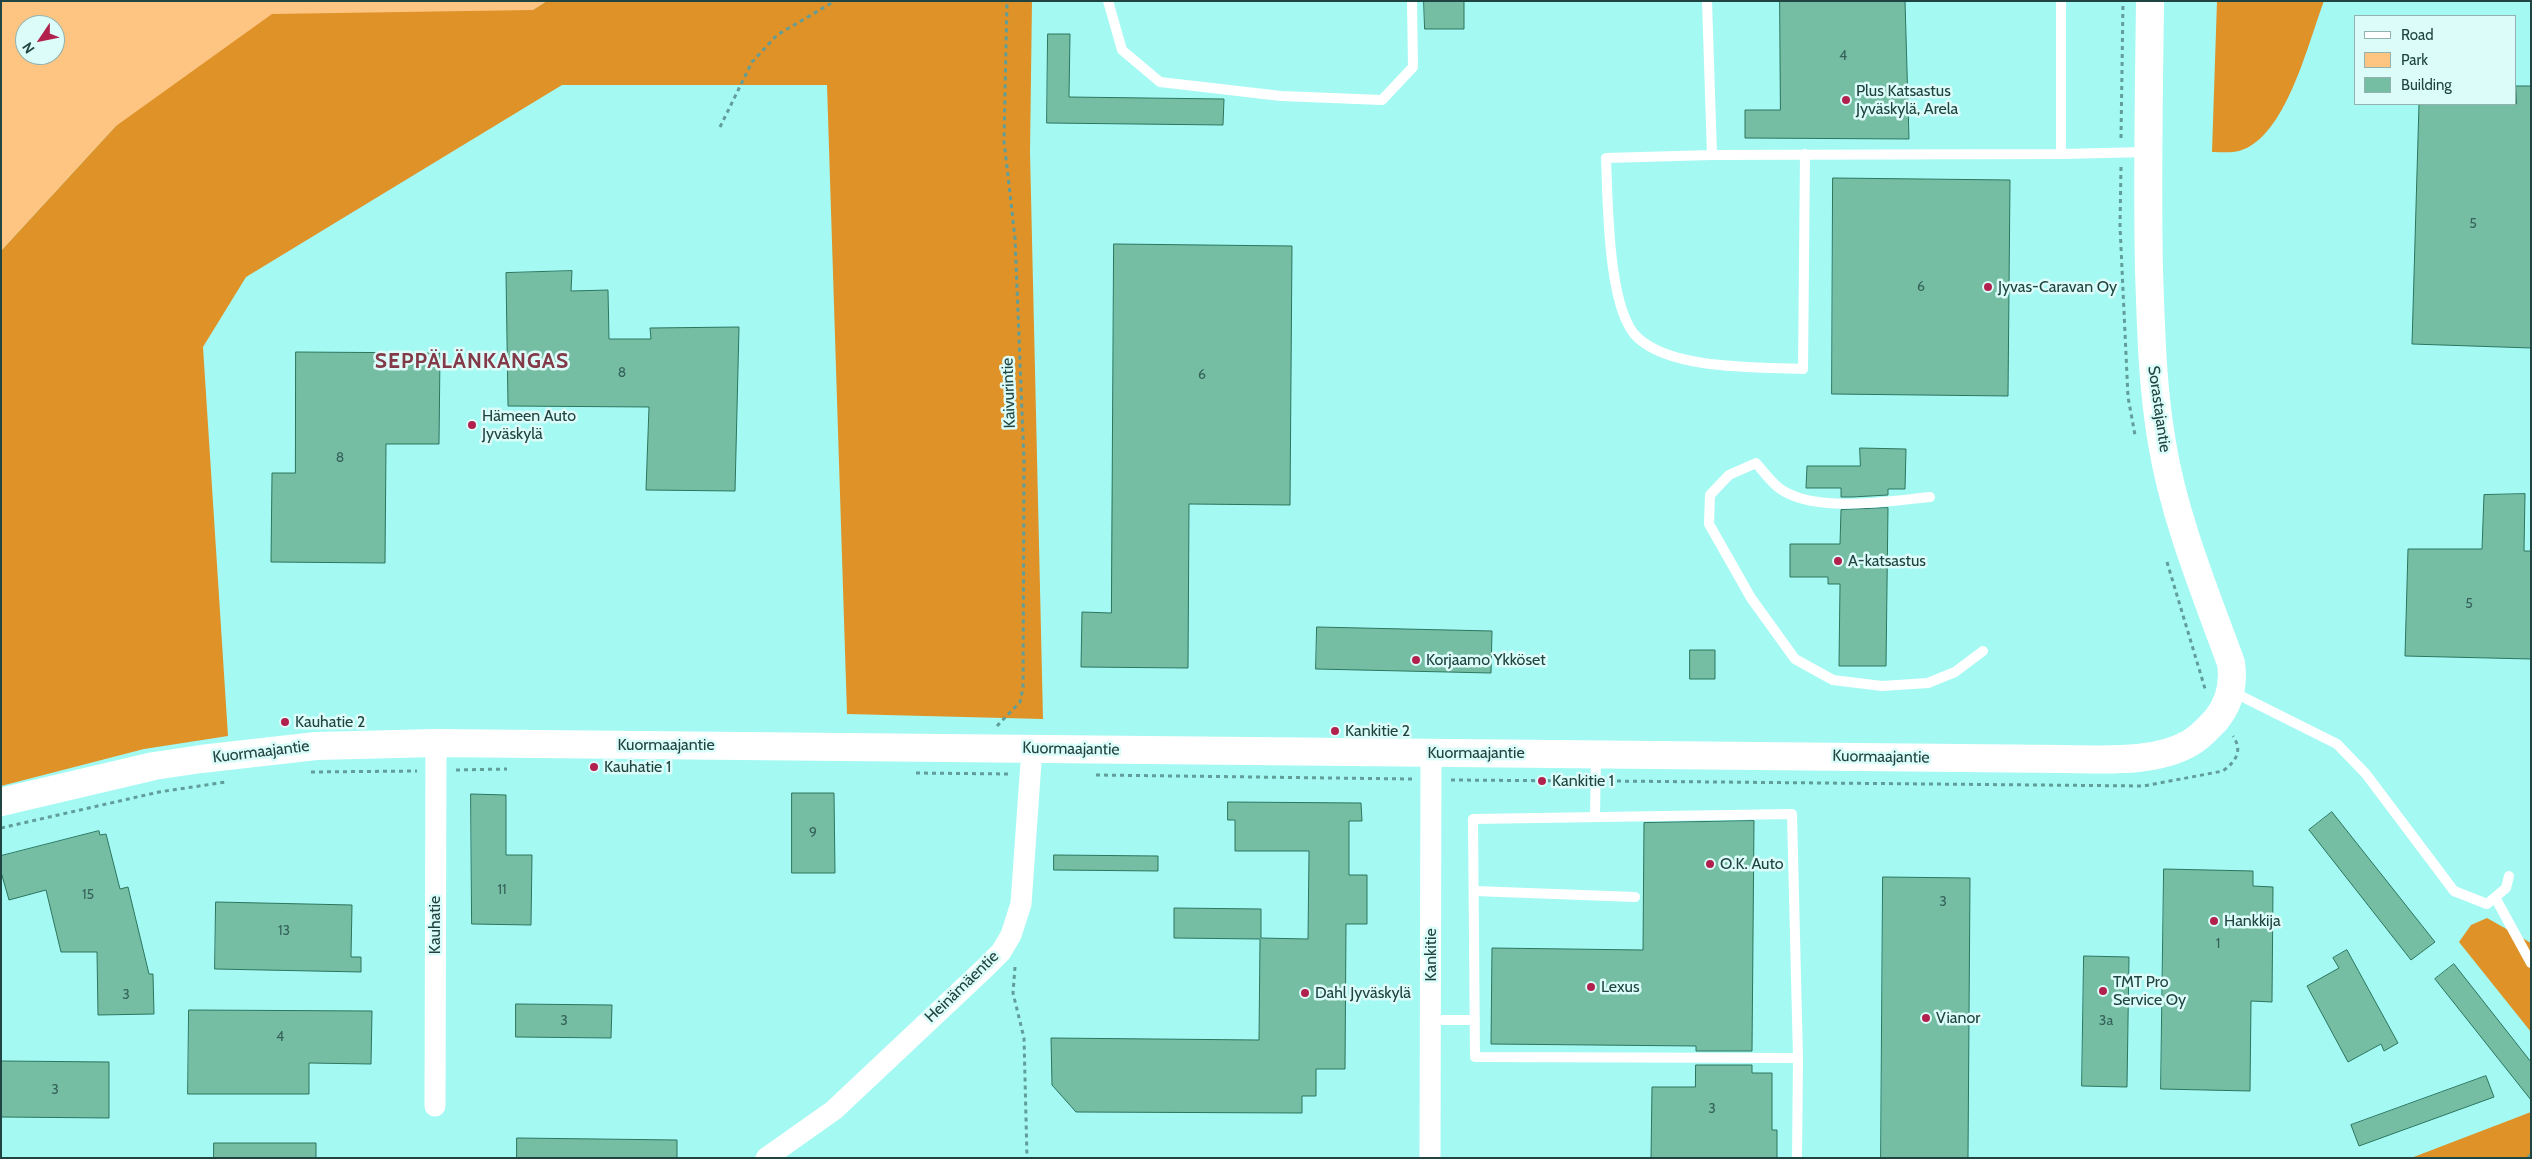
<!DOCTYPE html>
<meta charset="utf-8">
<style>
body{margin:0}
#map{position:relative;width:2532px;height:1159px;overflow:hidden;background:#a5f9f3;font-family:Cabin,sans-serif}
canvas{display:block}
.frame{position:absolute;inset:0;border:2px solid #204441;pointer-events:none}
.legend{position:absolute;left:2354px;top:15px;width:162px;height:90px;box-sizing:border-box;background:#dcfcf9;border:1px solid #91b2af;margin:0;padding:6px 9px;list-style:none;font-size:15px;color:#204441}
.legend li{display:flex;align-items:center;gap:10px;height:25px}
.legend b{width:25px;border:1px solid #91b2af}
.north{position:absolute;left:15px;top:15px;width:50px;height:50px;box-sizing:border-box;background:#dcfcf9;border:1px solid #91b2af;border-radius:50%;rotate:236deg;font-size:14px;font-weight:700;line-height:20px;text-align:center;color:#204441}
.north::after{content:'';display:block;margin:auto;width:18px;height:22px;background:#b2204d;clip-path:polygon(50% 0,100% 100%,50% 72%,0 100%)}
</style>
<div id="map">
<canvas width="2532" height="1159"></canvas>
<div class="frame"></div>
<ul class="legend">
<li><b style="height:6px;background:#fff"></b>Road</li>
<li><b style="height:14px;background:#fec482"></b>Park</li>
<li><b style="height:14px;background:#75bda3"></b>Building</li>
</ul>
<div class="north">N</div>
</div>
<script>
const g = document.querySelector('canvas').getContext('2d');
g.lineJoin = 'round';
function paint(path, color) {
  g.fillStyle = color;
  g.fill(path, 'evenodd');
}
function strokePath(path, color, width, dash) {
  g.strokeStyle = color;
  g.lineWidth = width;
  g.lineCap = dash ? 'butt' : 'round';
  g.setLineDash(dash || []);
  g.stroke(path);
}
function label(font, color, halo, rows, align = 'center') {
  g.font = font + ' Cabin,sans-serif';
  g.lineWidth = 5;
  g.setLineDash([]);
  g.textBaseline = 'middle';
  g.strokeStyle = halo;
  g.fillStyle = color;
  for (const [text, x, y, turn = 0] of rows) {
    g.save();
    g.translate(x, y);
    g.rotate((+turn || 0) * Math.PI / 180);
    g.textAlign = isNaN(turn) ? turn : align;
    if (halo) g.strokeText(text, 0, 0);
    g.fillText(text, 0, 0);
    g.restore();
  }
}
paint(new Path2D(`
 M1 1H547L533 10 116 126 1 251ZM25 25H55V55H25Z`), '#fec482');
paint(new Path2D(`
 M547 1H1032L1030 152 1043 719 847 714 827 85H562L246 277 203 347 228 736 144 749 1 786V251L116 126 272 14 533 10Z
 M2217 1H2324C2308 43 2286 138 2239 151 2232 153 2220 152 2212 152Z
 M2487 918 2531 943V1032L2459 942 2471 925Z
 M2531 1112V1158H2411Z`), '#de9228');
const building = new Path2D(`
 M1424 1H1464V29H1425Z
 M1780 1H1905L1909 139 1745 138V110H1780Z
 M1048 34H1070L1069 97 1224 99 1223 125 1047 123Z
 M2516 86H2531V348L2412 344 2419 104H2516Z
 M1833 178 2010 180 2008 396 1832 394Z
 M1114 244 1292 246 1290 505 1189 504 1188 668 1081 667 1082 612 1111 613Z
 M572 271 571 291 608 290 609 339H651L650 328 739 327 735 491 646 490 649 407 508 406 506 273Z
 M296 352 440 353 439 444H386L385 563 271 562 272 473H295Z
 M1860 448 1906 449 1905 489H1888V495L1852 497H1841V488H1806L1807 466H1860Z
 M2525 494 2524 551H2531V659L2405 656 2408 549H2482L2484 495Z
 M1888 508 1886 666H1839L1840 584H1828V577H1790V544H1840L1841 510Z
 M1317 627 1492 631 1491 673 1316 669Z
 M1690 650H1715V679H1690Z
 M792 793H834L835 873H792Z
 M471 794 506 795V855H532L531 925 472 924Z
 M1228 802 1361 803 1362 821H1349V875H1367V924H1346L1345 1069H1316V1096H1302V1113L1076 1112 1052 1085 1051 1038 1259 1040 1260 939 1174 938V908L1261 909V938L1308 939 1309 851H1235V820H1228Z
 M2332 812 2435 942 2411 960 2309 830Z
 M1754 821 1752 1051H1696V1046L1491 1044 1492 948 1643 950 1644 823Z
 M99 831 100 835 106 834 120 889 128 887 149 974H153L154 1014 98 1015 97 952H61L46 890 9 900 1 872V856Z
 M1054 855 1158 856V871L1054 870Z
 M2164 869 2253 871V886L2273 887 2272 1002 2251 1001 2250 1091 2161 1089Z
 M1883 877 1970 878 1968 1158H1881Z
 M216 902 352 905 351 957H361V972L215 969Z
 M2347 950 2398 1043 2384 1051 2381 1044 2348 1062 2307 986 2339 968 2333 958Z
 M2084 956 2129 957 2127 1087 2082 1086Z
 M2454 964 2531 1062V1100L2435 979Z
 M516 1004 612 1005 611 1038 516 1037Z
 M189 1010 372 1011 371 1064 309 1063V1094H188Z
 M1 1061 109 1062V1118L1 1117Z
 M1696 1065H1752V1073H1772V1130H1777V1158H1651L1652 1087H1695Z
 M2486 1076 2494 1097 2359 1146 2351 1125Z
 M517 1138 677 1140V1158H517Z
 M214 1143H316V1158H214Z`);
paint(building, '#75bda3');
strokePath(building, '#2c765f', 1);
strokePath(new Path2D(`
 M720 127 752 62 777 35 835 1
 M2121 138 2123 1
 M2121 167 2120 226 2128 397 2135 435
 M2167 562 2206 692
 M997 726 1020 702 1023 688 1024 461 1015 238 1004 141 1007 1
 M456 770 507 769
 M311 772 417 771
 M916 773 1010 774
 M1096 775 1412 779
 M1451 780 1582 781
 M1609 781 2144 786 2223 771C2236 761 2243 751 2233 736
 M1 828 159 792 226 782
 M1015 967 1013 993 1024 1038 1027 1158
 M2528 1158 2531 1154`), '#619d99', 3, [4, 4]);
strokePath(new Path2D(`
 M1108 1 1122 50 1160 82 1281 96 1382 100 1413 67 1412 1
 M1707 1 1712 155 2061 154
 M2061 1V154L2148 152
 M1712 155 1606 158C1608 199 1607 310 1638 338 1673 370 1757 367 1803 369L1805 154
 M1930 497C1889 501 1814 514 1779 488 1770 481 1763 471 1756 463L1729 475 1710 495 1709 524 1751 598 1795 659 1833 680 1882 686 1928 683 1955 672 1983 651
 M2231 691 2337 744 2366 774 2454 891 2487 904 2506 888 2509 876
 M1792 814 1798 1058 1475 1057 1473 819Z
 M1595 816 1596 755
 M1475 891 1635 897
 M2496 899 2531 963
 M1430 1020H1475
 M1797 1158 1798 1058`), '#fff', 10);
strokePath(new Path2D(`
 M435 1106 436 743
 M766 1158 834 1110 986 967 1001 952 1011 935 1021 904 1032 748
 M1430 1158 1431 753`), '#fff', 21);
strokePath(new Path2D(`
 M1 802 154 766 201 759 316 746 436 743 2062 759C2102 759 2154 764 2190 743 2201 737 2208 728 2216 720 2230 703 2234 684 2231 663 2205 592 2174 517 2162 443 2152 385 2151 328 2149 270 2147 180 2149 91 2150 1`), '#fff', 28);
for (const [x, y, r, color] of [
 [1846,100,5,"#b2204d"],
 [1988,287,5,"#b2204d"],
 [472,425,5,"#b2204d"],
 [1838,561,5,"#b2204d"],
 [1416,660,5,"#b2204d"],
 [285,722,5,"#b2204d"],
 [1335,731,5,"#b2204d"],
 [594,767,5,"#b2204d"],
 [1542,781,5,"#b2204d"],
 [1710,864,5,"#b2204d"],
 [2214,921,5,"#b2204d"],
 [1591,987,5,"#b2204d"],
 [2103,991,5,"#b2204d"],
 [1305,993,5,"#b2204d"],
 [1926,1018,5,"#b2204d"]
]) {
  const dot = new Path2D();
  dot.arc(x, y, r, 0, 2 * Math.PI);
  g.fillStyle = color;
  g.fill(dot);
  strokePath(dot, '#dcfcf9', 2);
}
label('14px', '#35625a', null, [
 ["4",1843,56],
 ["5",2473,224],
 ["6",1921,287],
 ["8",622,373],
 ["6",1202,375],
 ["8",340,458],
 ["5",2469,604],
 ["9",813,833],
 ["11",502,890],
 ["15",88,895],
 ["3",1943,902],
 ["13",284,931],
 ["1",2218,944],
 ["3",126,995],
 ["3",564,1021],
 ["3a",2106,1021],
 ["4",280,1037],
 ["3",55,1090],
 ["3",1712,1109]
]);
label('16px', '#204441', '#dcfcf9', [
 ["Plus Katsastus",1856,91],
 ["Jyväskylä, Arela",1856,109],
 ["Jyvas-Caravan Oy",1998,287],
 ["Hämeen Auto",482,416],
 ["Jyväskylä",482,434],
 ["A-katsastus",1848,561],
 ["Korjaamo Ykköset",1426,660],
 ["Kauhatie 2",295,722],
 ["Kankitie 2",1345,731],
 ["Kauhatie 1",604,767],
 ["Kankitie 1",1552,781],
 ["O.K. Auto",1720,864],
 ["Hankkija",2224,921],
 ["TMT Pro",2113,982],
 ["Service Oy",2113,1000],
 ["Lexus",1601,987],
 ["Dahl Jyväskylä",1315,993],
 ["Vianor",1936,1018]
], 'left');
label('16px', '#204441', '#dcfcf9', [
 ["Kaivurintie",1009,393,-92],
 ["Sorastajantie",2159,409,82],
 ["Kuormaajantie",666,745],
 ["Kuormaajantie",1071,749,1],
 ["Kuormaajantie",261,752,-7],
 ["Kuormaajantie",1476,753],
 ["Kuormaajantie",1881,757,1],
 ["Kauhatie",435,925,-90],
 ["Kankitie",1431,955,-90],
 ["Heinämäentie",962,987,-44]
]);
g.letterSpacing = '1px';
label('bold 21px', '#823a48', '#dcfcf9', [
 ["SEPPÄLÄNKANGAS",472,362]
]);
g.letterSpacing = '0px';
</script>
